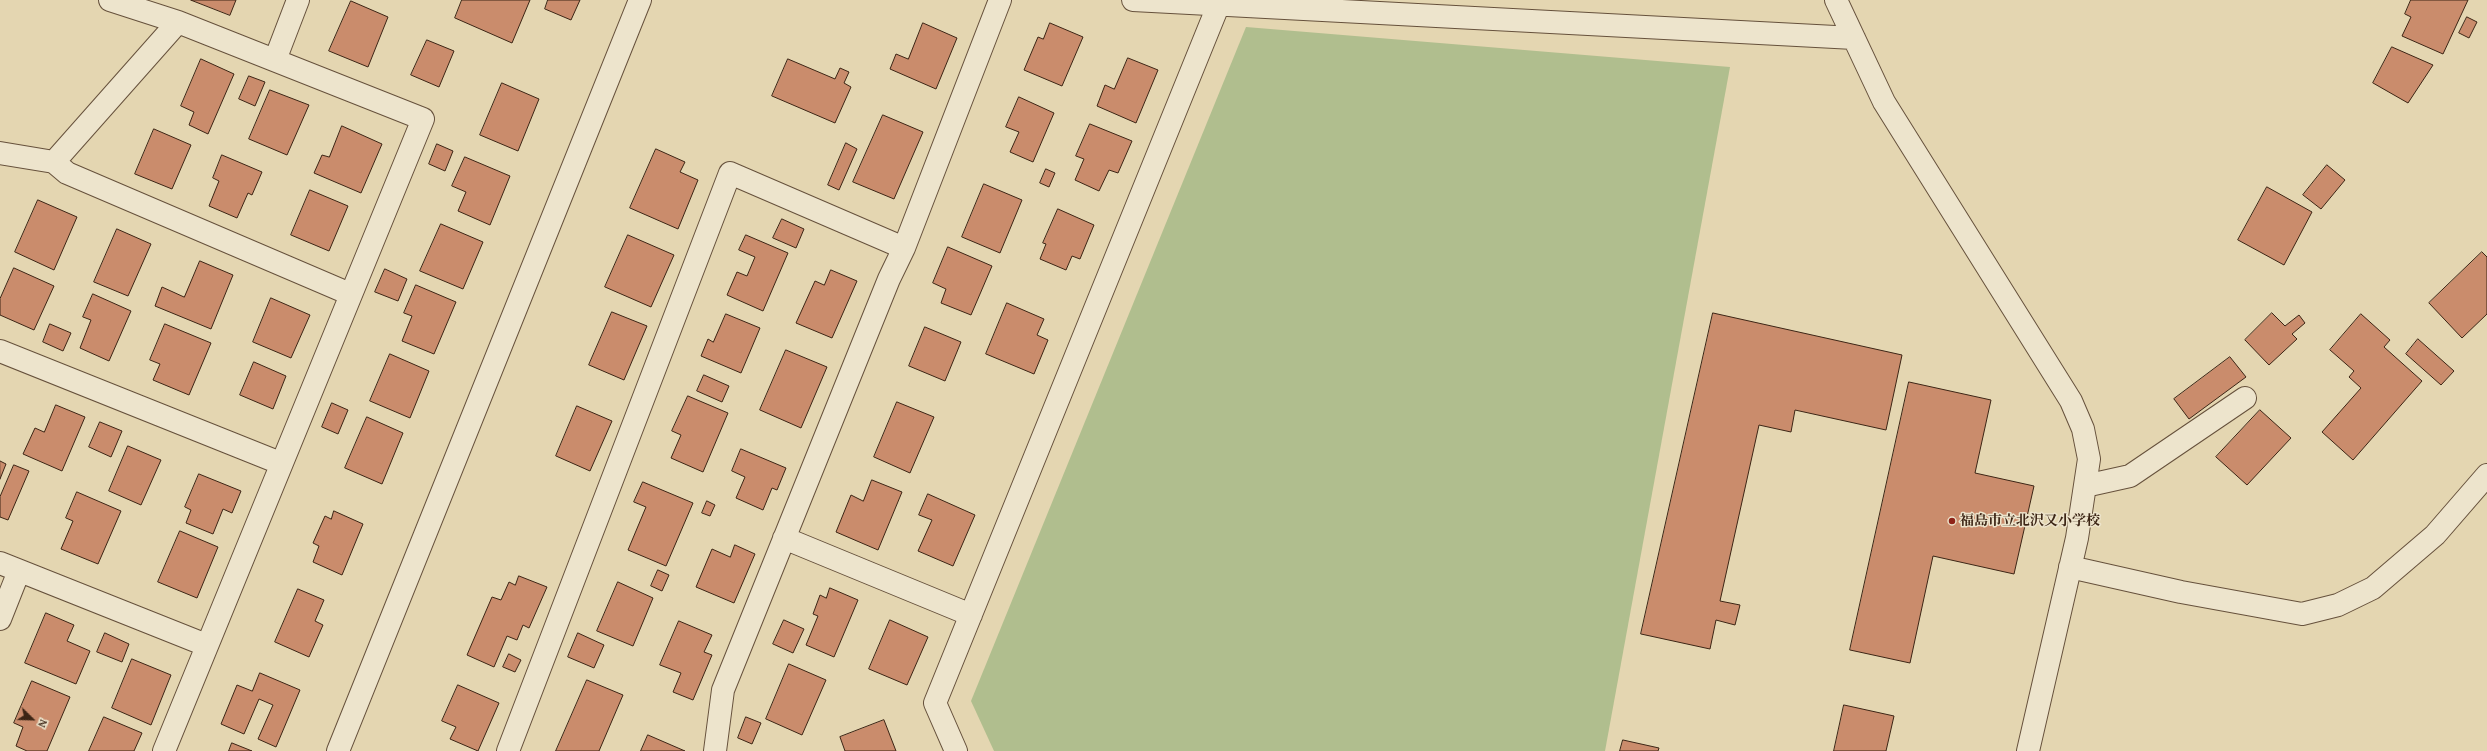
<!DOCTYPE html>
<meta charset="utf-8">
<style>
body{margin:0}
#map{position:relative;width:2487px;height:751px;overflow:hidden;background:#e4d6b1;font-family:"Gentium Book Plus",serif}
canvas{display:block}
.north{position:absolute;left:12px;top:699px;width:40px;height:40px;-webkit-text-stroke:3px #ede4cc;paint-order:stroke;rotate:113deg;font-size:11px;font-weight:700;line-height:16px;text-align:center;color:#3c2515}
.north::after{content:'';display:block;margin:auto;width:14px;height:18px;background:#3c2515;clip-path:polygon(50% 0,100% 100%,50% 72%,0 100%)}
</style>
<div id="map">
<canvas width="2487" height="751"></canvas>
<div class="north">N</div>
</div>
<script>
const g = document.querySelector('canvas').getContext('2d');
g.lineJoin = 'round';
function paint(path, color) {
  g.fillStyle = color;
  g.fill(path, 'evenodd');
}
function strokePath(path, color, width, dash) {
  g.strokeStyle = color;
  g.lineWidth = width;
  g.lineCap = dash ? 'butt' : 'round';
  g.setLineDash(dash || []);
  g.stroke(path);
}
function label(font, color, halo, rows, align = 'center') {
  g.font = font + ' "Gentium Book Plus","Noto Serif JP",serif';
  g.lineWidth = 3;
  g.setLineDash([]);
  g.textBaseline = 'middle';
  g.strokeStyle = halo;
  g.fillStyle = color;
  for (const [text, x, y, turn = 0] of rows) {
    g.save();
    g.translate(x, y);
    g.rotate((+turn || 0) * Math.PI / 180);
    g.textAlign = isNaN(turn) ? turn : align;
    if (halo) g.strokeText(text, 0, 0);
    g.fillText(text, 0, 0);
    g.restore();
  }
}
paint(new Path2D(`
 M1246 27 1730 67 1605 751H994L971 701Z`), '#b0be8e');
const building = new Path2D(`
 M191 0H236L230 15Z
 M462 0H530L512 43 455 18Z
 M548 0H580L571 20 545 9Z
 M2411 0H2468L2443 54 2402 36 2411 17 2405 14Z
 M351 1 388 17 368 67 329 51Z
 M2467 17 2477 22 2469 38 2459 33Z
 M923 23 957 38 936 89 890 69 896 54 908 59Z
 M1050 23 1083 37 1062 86 1024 70 1038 37 1043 39Z
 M427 40 454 51 439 87 411 75Z
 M2392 47 2433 65 2408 103 2373 83Z
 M1128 58 1158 70 1136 123 1097 106 1105 85 1114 89Z
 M201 59 234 74 208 134 189 125 194 112 181 106Z
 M788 59 835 79 840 68 849 72 844 83 851 87 835 123 772 96Z
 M249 76 265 82 255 106 239 99Z
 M502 83 539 99 518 151 480 135Z
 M270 90 309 105 287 155 249 139Z
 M1019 97 1054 113 1033 162 1010 152 1019 132 1006 127Z
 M883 115 923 132 894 199 853 182Z
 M1090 124 1132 141 1118 173 1109 170 1099 191 1075 180 1084 159 1076 156Z
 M342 126 382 144 361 193 314 173 322 155 329 157Z
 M154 129 191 145 172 189 135 174Z
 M846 143 857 149 839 190 828 185Z
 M437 144 453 151 445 171 429 164Z
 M656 149 685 162 680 172 698 180 678 229 630 208Z
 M222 155 262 172 252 195 248 193 237 218 209 206 219 181 213 178Z
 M465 157 510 176 490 225 458 211 466 192 452 186Z
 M2327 165 2345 180 2321 209 2303 195Z
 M1046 169 1055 173 1049 187 1040 183Z
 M984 184 1022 200 1000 253 962 237Z
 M2267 187 2312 212 2284 265 2238 240Z
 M310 190 348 206 329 251 291 235Z
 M38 200 77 217 54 270 15 252Z
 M1058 209 1094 225 1080 259 1072 256 1066 270 1040 259 1046 244 1043 243Z
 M782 219 804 229 796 248 773 238Z
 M441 224 483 242 463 289 420 271Z
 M117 229 151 244 128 296 94 282Z
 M628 235 674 255 651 307 605 287Z
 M746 235 788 253 763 311 727 295 737 272 747 276 755 257 739 250Z
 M948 247 992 266 971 315 941 303 946 289 933 283Z
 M2482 252 2487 257V314L2462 338 2429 303Z
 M200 261 233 275 211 329 155 306 162 287 184 297Z
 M14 268 54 286 34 330 0 315V299Z
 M385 269 407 279 398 301 375 292Z
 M831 270 857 281 832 338 796 323 815 281 824 285Z
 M416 285 456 302 434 354 402 341 412 316 404 313Z
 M93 294 131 311 109 361 80 348 91 320 83 317Z
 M271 298 310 315 291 358 253 342Z
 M1007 303 1044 319 1037 335 1048 340 1034 374 986 354Z
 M612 312 647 326 624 380 589 365Z
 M1713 313 1902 355 1886 430 1795 410 1791 432 1759 425 1720 601 1740 605 1735 625 1716 620 1710 649 1641 634Z
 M2272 313 2285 326 2299 315 2305 323 2292 334 2297 339 2269 365 2245 340Z
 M726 314 760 328 741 373 701 356 708 339 713 342Z
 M2361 314 2390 340 2384 347 2422 381 2353 460 2322 432 2361 388 2349 377 2354 371 2330 350Z
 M50 324 71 333 63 351 43 342Z
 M165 324 211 343 189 395 153 380 160 364 150 360Z
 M925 327 961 342 945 381 909 366Z
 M2418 339 2454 371 2441 385 2406 354Z
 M786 350 827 367 801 428 760 410Z
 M390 354 429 371 410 418 370 401Z
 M2230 357 2246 377 2189 419 2174 399Z
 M254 362 286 376 273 409 240 395Z
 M704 375 729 386 722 402 697 391Z
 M1909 382 1991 400 1975 473 2034 486 2014 574 1933 556 1910 663 1850 650Z
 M688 396 728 413 703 472 671 458 681 435 672 431Z
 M897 402 934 417 910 473 874 457Z
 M332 403 348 410 338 434 322 427Z
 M56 405 85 417 62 471 23 454 35 428 44 432Z
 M577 406 612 421 590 471 556 456Z
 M2260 410 2291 438 2247 485 2216 457Z
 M367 417 403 433 382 484 345 468Z
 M100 422 122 431 111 457 89 447Z
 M128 446 161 460 141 505 109 491Z
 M741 449 786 468 777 490 772 488 763 510 736 498 745 477 732 471Z
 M0 461 6 464 0 479Z
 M14 465 29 471 8 520 0 517V497Z
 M199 474 241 491 232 513 223 509 213 534 186 523 191 510 185 507Z
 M872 480 902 492 878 550 836 532 851 495 863 501Z
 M643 482 693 503 666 566 628 550 646 507 634 502Z
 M77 492 121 511 98 564 61 549 73 521 66 518Z
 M928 494 975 515 953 566 918 551 932 520 919 515Z
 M707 501 715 505 710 516 702 513Z
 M334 511 363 524 342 575 313 562 319 546 313 543 325 516 331 519Z
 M180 531 218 547 197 598 158 582Z
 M735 545 755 554 734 603 696 587 712 549 730 557Z
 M658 570 669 575 662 591 651 586Z
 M519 576 547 587 529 628 523 625 517 640 507 636 494 667 467 655 492 597 501 600 509 582 515 585Z
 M618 582 653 598 633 646 597 631Z
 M830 588 858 600 834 657 806 645 818 616 813 614 820 595 826 598Z
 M298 589 324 600 315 621 323 625 309 657 275 642Z
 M46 613 74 625 67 641 90 651 76 684 25 663Z
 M784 620 804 629 793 653 773 644Z
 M890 620 928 637 907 685 869 669Z
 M679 621 712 635 704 652 712 655 693 700 673 692 681 673 660 665Z
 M105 633 129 644 122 662 97 652Z
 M578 633 604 645 594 668 568 657Z
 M509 654 521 660 515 672 503 667Z
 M132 659 171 675 151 725 112 708Z
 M789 664 826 680 802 735 766 719Z
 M260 673 300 690 276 747 258 739 273 705 259 699 244 734 221 724 237 685 252 691Z
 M587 680 623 695 599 751H556Z
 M32 681 70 697 47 751H27L16 746 23 727 14 723Z
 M458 685 499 703 478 751 450 739 456 727 442 721Z
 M1844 705 1894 716 1886 751H1834Z
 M104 717 142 733 134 751H89Z
 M746 717 761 723 752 744 738 738Z
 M884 720 896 751H845L840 737Z
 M648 735 685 751H641Z
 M1623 740 1659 748 1658 751H1620Z
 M232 743 252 751H229Z`);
paint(building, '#ca8c6c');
strokePath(building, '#3c2515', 1);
const minor = new Path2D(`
 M110 0 178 22 423 119 164 751
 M1133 0 1854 38
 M1836 0 1884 102 2071 401 2083 429 2089 459 2077 538 2028 751
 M275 60 298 0
 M0 153 54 162 178 22
 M54 162 67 173 350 294
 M0 351 280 463
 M2085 486 2130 476 2245 398
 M784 538 971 615
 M0 563 206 645
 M2070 567 2181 592 2302 614 2338 605 2373 588 2435 535 2487 475
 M0 619 19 571
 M338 751 640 0
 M508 751 730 173 904 248
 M715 751 723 690 889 279 904 248 1000 0
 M956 751 935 703 1218 6`);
strokePath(minor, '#66513c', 24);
strokePath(minor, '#ede4cc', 22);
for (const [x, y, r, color] of [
 [1952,521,4,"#8f2418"]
]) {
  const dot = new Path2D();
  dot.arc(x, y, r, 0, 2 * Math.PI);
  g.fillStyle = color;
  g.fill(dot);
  strokePath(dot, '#ede4cc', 1.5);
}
label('bold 14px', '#3c2515', '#ede4cc', [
 ["福島市立北沢又小学校",1960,521]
], 'left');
</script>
